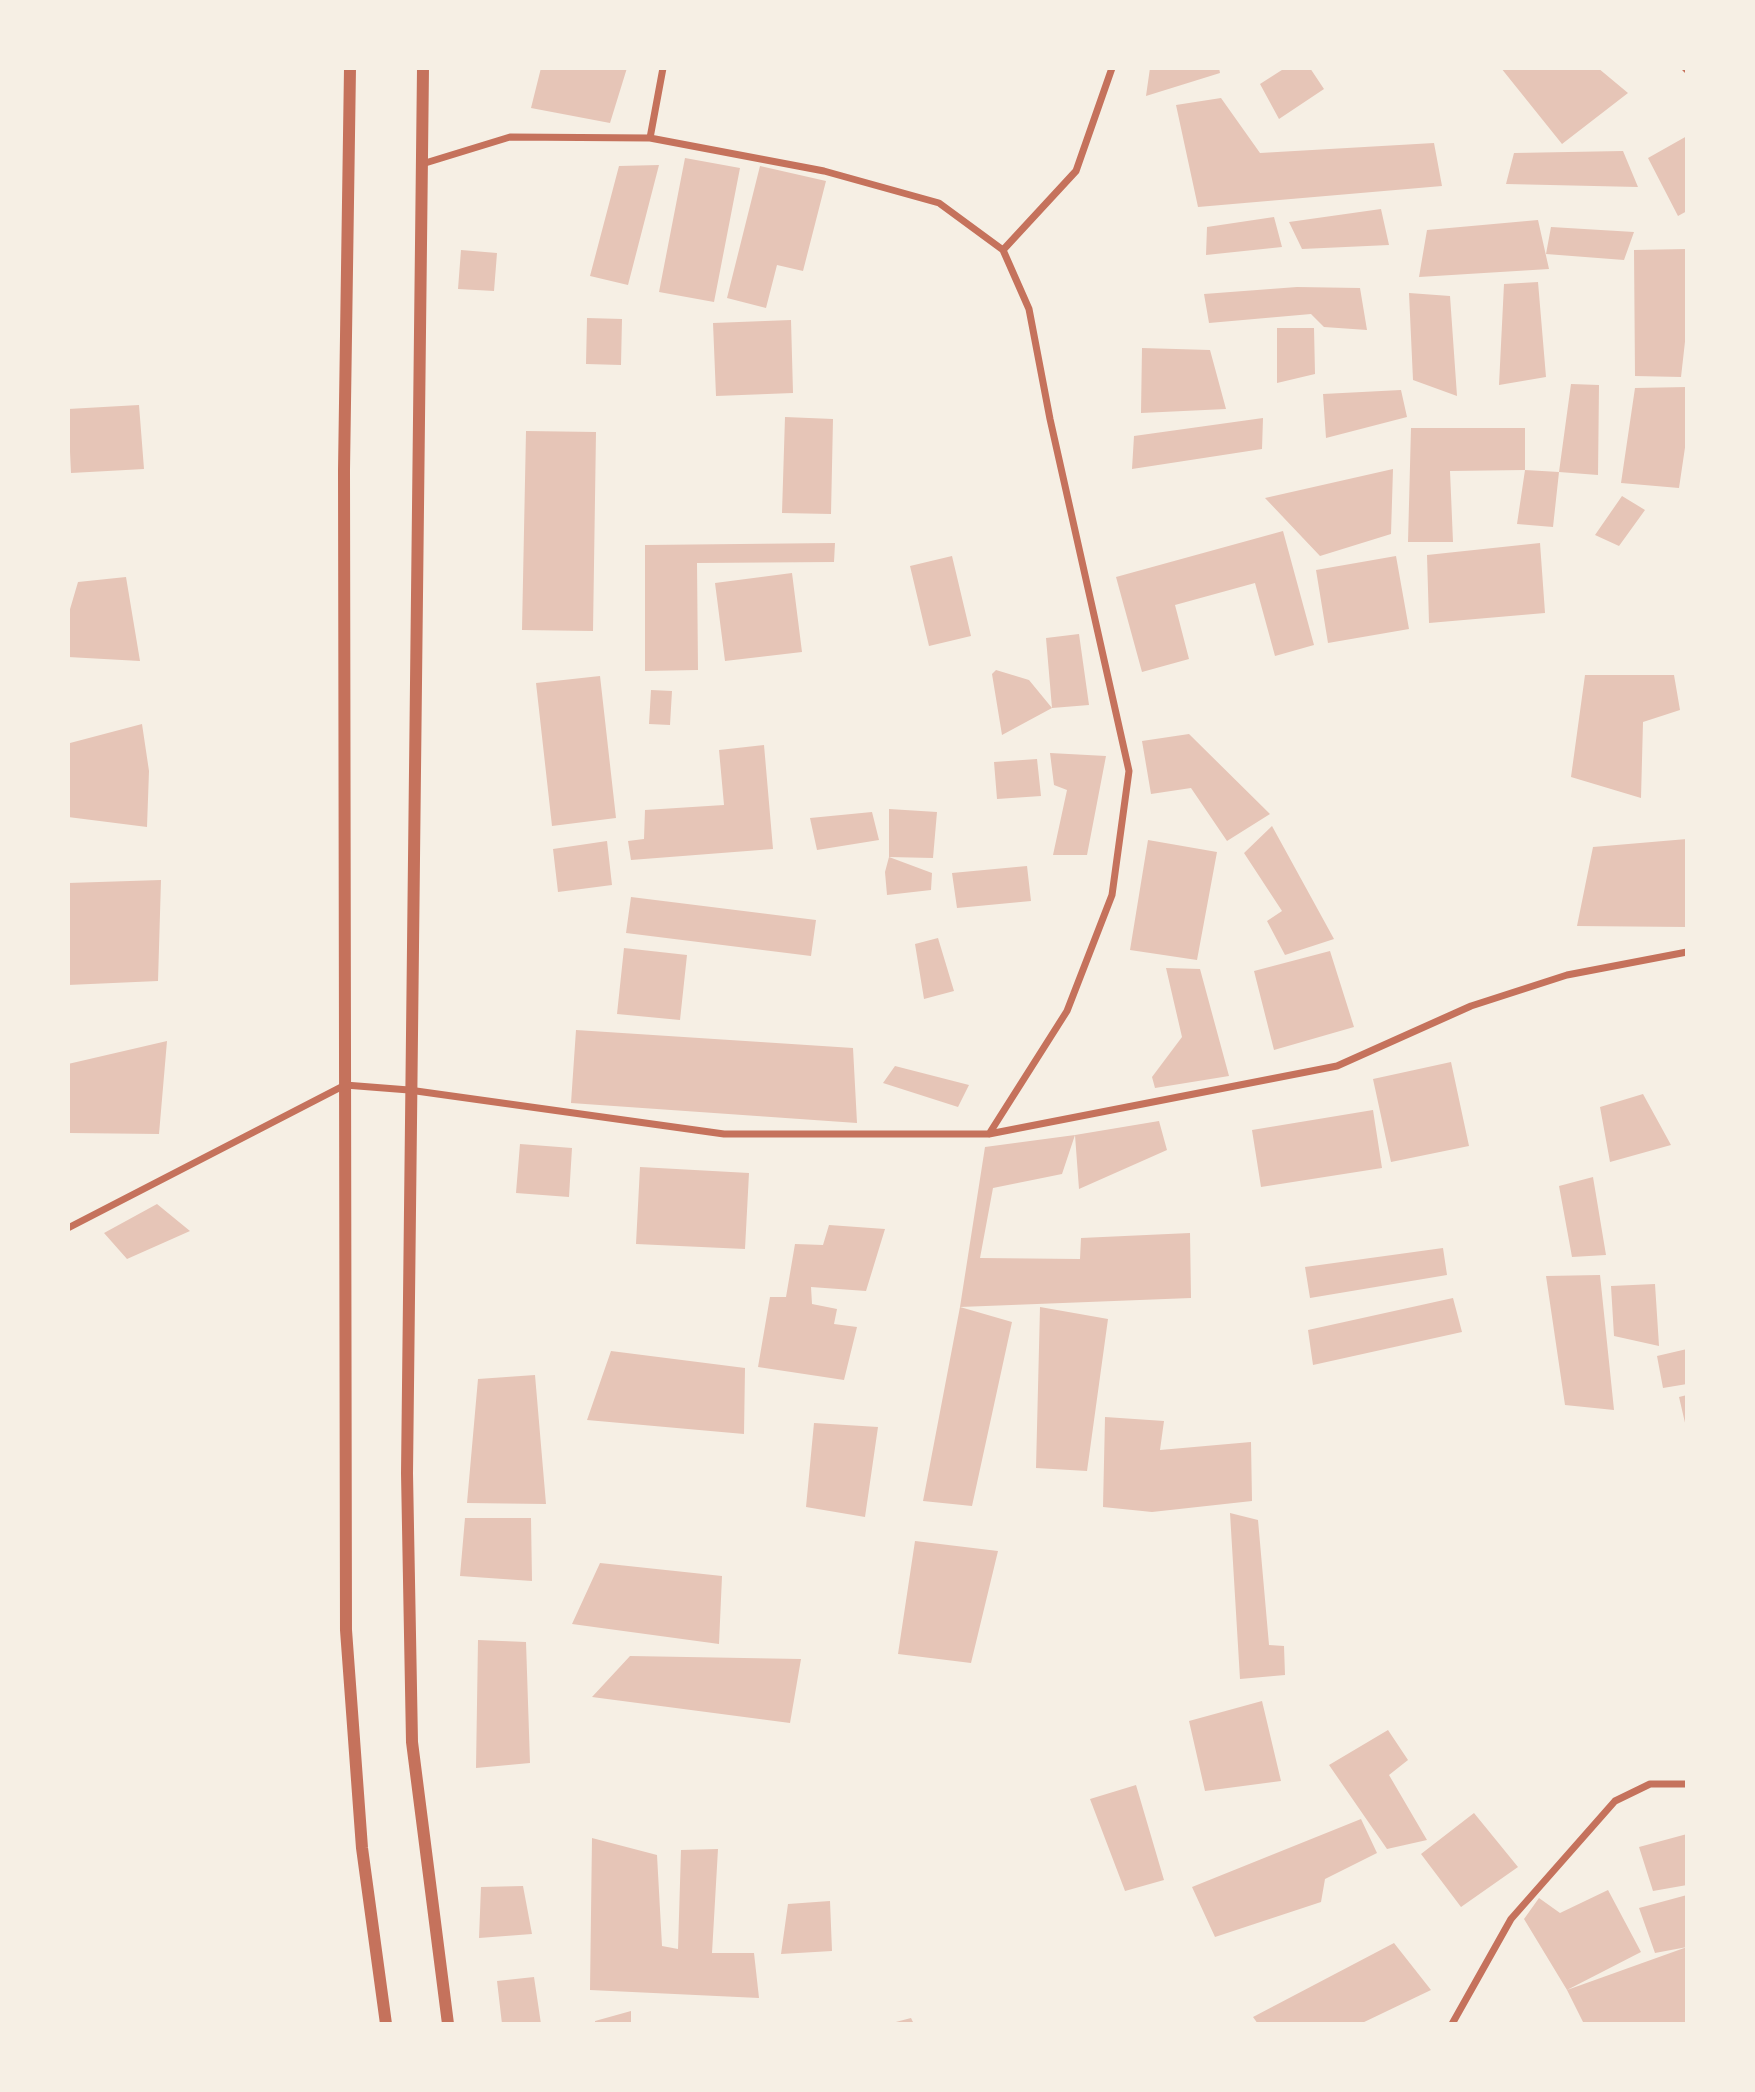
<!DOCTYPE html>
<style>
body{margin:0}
#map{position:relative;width:1755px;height:2092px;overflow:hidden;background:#f6efe4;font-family:"Source Sans 3",sans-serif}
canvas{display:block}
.frame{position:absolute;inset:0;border:70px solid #f6efe4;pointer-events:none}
</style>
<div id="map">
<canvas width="1755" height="2092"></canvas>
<div class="frame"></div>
</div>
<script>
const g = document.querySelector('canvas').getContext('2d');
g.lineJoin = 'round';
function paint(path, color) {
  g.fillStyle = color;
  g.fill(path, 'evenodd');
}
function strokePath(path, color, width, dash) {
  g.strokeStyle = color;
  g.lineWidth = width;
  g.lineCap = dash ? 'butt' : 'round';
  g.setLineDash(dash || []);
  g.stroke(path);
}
paint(new Path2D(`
 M541 68H627L610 123 531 108Z
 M1150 68H1219L1220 73 1146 96Z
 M1285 68H1310L1324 89 1279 119 1260 84Z
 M1501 68H1598L1628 93 1562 144Z
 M1221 98 1260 153 1434 143 1442 186 1198 207 1176 105Z
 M1687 136V211L1678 216 1648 158Z
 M1623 151 1638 187 1506 184 1514 153Z
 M685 158 740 168 714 302 659 292Z
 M659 165 628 285 590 276 619 166Z
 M760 166 826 181 803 271 777 265 766 308 727 298Z
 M1381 209 1389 245 1302 249 1289 222Z
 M1274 217 1282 247 1206 255 1207 227Z
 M1538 220 1549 269 1419 277 1427 230Z
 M1551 227 1634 232 1624 260 1546 254Z
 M1687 249V324L1681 377 1635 376 1634 250Z
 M461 250 497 253 494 291 458 289Z
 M1538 282 1546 377 1499 385 1504 284Z
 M1297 287 1360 288 1367 330 1324 327 1311 314 1209 323 1204 294Z
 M1409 293 1450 296 1457 396 1413 380Z
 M587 318 622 319 621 365 586 364Z
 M791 320 793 393 716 396 713 323Z
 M1277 328H1314L1315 374 1277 383Z
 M1142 348 1210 350 1226 409 1141 413Z
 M1571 384 1599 385 1598 475 1559 472Z
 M1687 387V434L1679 488 1621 483 1635 388Z
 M1401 390 1407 417 1326 438 1323 394Z
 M139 405 144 469 71 473 68 409Z
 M785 417 833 419 831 514 782 513Z
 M1263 418 1262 449 1132 469 1134 436Z
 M1411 428H1525V470L1450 471 1453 542H1408Z
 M526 431 596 432 593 631 522 630Z
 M1393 469 1391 534 1320 556 1265 498Z
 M1525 470 1559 472 1553 527 1517 524Z
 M1622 496 1645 510 1619 546 1595 535Z
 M1283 531 1314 645 1275 656 1255 583 1175 605 1189 659 1142 672 1116 577Z
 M835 543 834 562 697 563 698 670 645 671V545Z
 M1540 543 1545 613 1429 623 1427 555Z
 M952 556 971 636 929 646 910 566Z
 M1396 556 1409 629 1328 643 1316 570Z
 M792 573 802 652 725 661 715 583Z
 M126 577 140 661 68 657V616L78 582Z
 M1079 634 1089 705 1052 708 1046 638Z
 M996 670 1029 680 1052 708 1002 735 992 674Z
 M1585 675H1674L1680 710 1643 722 1641 798 1571 777Z
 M600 676 616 818 552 826 536 683Z
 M651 690 672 691 670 725 649 724Z
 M142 724 149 771 147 827 68 817 70 743Z
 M1189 734 1270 814 1227 841 1191 788 1151 794 1142 741Z
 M764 745 773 849 631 860 628 841 644 839 645 810 724 805 719 750Z
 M1050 753 1106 756 1087 855H1053L1067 790 1054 785Z
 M1037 759 1041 796 997 799 994 762Z
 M889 809 937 812 933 858 889 857Z
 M872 812 879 840 817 850 810 818Z
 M1272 826 1334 939 1285 955 1267 921 1282 911 1244 853Z
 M1687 839V927L1577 926 1593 847Z
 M1148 840 1217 852 1197 960 1130 950Z
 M607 841 612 885 558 892 553 849Z
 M889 857 932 873 931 890 887 895 885 872Z
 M1027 866 1031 901 957 908 952 873Z
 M161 880 158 981 68 985V883Z
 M631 897 816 920 811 956 626 933Z
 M938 938 954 991 924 999 915 944Z
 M624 948 687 955 680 1020 617 1014Z
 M1330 951 1354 1027 1274 1050 1254 971Z
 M1166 968 1200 969 1229 1076 1155 1088 1152 1077 1182 1037Z
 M576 1030 853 1048 857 1123 571 1103Z
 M167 1041 159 1134 70 1133 68 1064Z
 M1451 1062 1469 1146 1391 1162 1373 1079Z
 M895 1066 969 1085 958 1107 883 1083Z
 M1643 1094 1671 1145 1610 1162 1600 1107Z
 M1373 1110 1382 1168 1261 1187 1252 1130Z
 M1159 1121 1167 1150 1079 1189 1075 1135Z
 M1075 1135 1062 1174 993 1188 980 1258 1080 1259 1081 1238 1190 1233 1191 1298 960 1307 985 1147Z
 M520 1144 572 1148 569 1197 516 1193Z
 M640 1167 749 1173 745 1249 636 1244Z
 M1593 1177 1606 1255 1572 1257 1559 1186Z
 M157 1204 190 1231 127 1259 104 1233Z
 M829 1225 885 1229 866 1291 811 1287 812 1304 837 1309 834 1324 857 1327 844 1380 758 1367 770 1297H786L795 1244 823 1245Z
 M1443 1248 1447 1275 1310 1298 1305 1267Z
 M1600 1275 1614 1410 1565 1405 1546 1276Z
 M1655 1284 1659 1346 1614 1336 1611 1286Z
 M1453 1298 1462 1332 1313 1365 1308 1330Z
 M960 1307 1012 1322 972 1506 923 1501Z
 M1040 1307 1108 1319 1087 1471 1036 1468Z
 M1687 1349V1384L1663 1388 1657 1356Z
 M611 1351 745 1368 744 1434 587 1420Z
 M535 1375 546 1504 467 1503 478 1379Z
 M1687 1395V1427H1686L1679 1397Z
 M1105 1417 1164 1421 1160 1450 1251 1442 1252 1501 1152 1512 1103 1507Z
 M814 1423 878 1427 865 1517 806 1507Z
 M1230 1513 1258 1520 1269 1645 1284 1646 1285 1675 1240 1679Z
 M465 1518H531L532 1581 460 1576Z
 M915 1541 998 1551 971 1663 898 1654Z
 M600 1563 722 1576 719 1644 572 1624Z
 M478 1640 526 1642 530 1763 476 1768Z
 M630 1656 801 1659 790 1723 592 1697Z
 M1262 1701 1281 1781 1205 1791 1189 1721Z
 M1388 1730 1408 1760 1389 1775 1427 1840 1387 1849 1329 1765Z
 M1136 1785 1164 1880 1125 1891 1090 1799Z
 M1474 1813 1518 1867 1461 1907 1421 1854Z
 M1361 1819 1377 1853 1325 1879 1321 1902 1215 1937 1192 1887Z
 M1687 1834V1885L1653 1891 1639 1847Z
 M592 1838 657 1855 662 1946 678 1949 681 1850 718 1849 712 1953H754L759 1998 590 1990Z
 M523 1886 532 1934 479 1938 481 1887Z
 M1608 1890 1641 1952 1567 1990 1524 1919 1539 1898 1560 1913Z
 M1687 1895V2024H1584L1567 1990 1687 1947 1655 1953 1639 1908Z
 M830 1901 832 1951 781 1954 788 1904Z
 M1394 1943 1431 1990 1360 2024H1258L1253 2017Z
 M534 1977 541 2024H502L497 1981Z
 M631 2011V2024H595V2021Z
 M911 2018 914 2024H892V2023Z`), '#e6c5b7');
strokePath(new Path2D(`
 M1685 68 1687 70
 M650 138 663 68
 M422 164 510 137 650 138 824 171 939 203 1003 250 1029 309 1050 419 1129 771 1112 895 1067 1011 989 1134
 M1003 250 1076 171 1112 68
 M68 1228 345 1085 409 1090 724 1134H989L1337 1066 1471 1006 1567 975 1687 952
 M1452 2024 1511 1919 1615 1801 1650 1784H1687`), '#c5725c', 7);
strokePath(new Path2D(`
 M350 68 344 470 346 1630 362 1848 386 2024
 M423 68 407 1473 412 1742 448 2024`), '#c5725c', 12);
</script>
